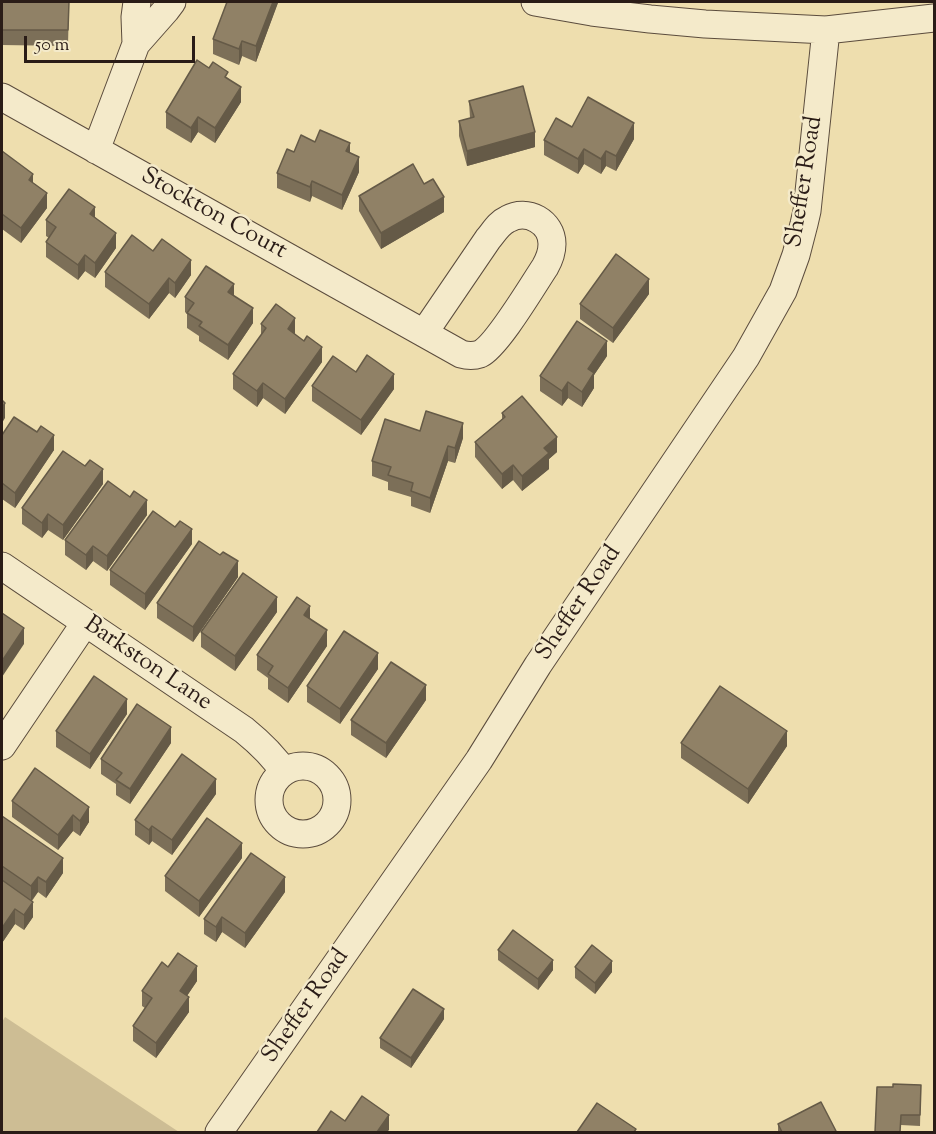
<!DOCTYPE html>
<style>
body{margin:0}
#map{position:relative;width:936px;height:1134px;overflow:hidden;background:#eedeae;font-family:"Sorts Mill Goudy",serif}
canvas{display:block}
.frame{position:absolute;inset:0;border:3px solid #2a1c17;pointer-events:none}
.scale{position:absolute;left:24px;top:36px;width:171px;height:27px;box-sizing:border-box;border:3px solid #2a1c17;border-top:0;padding-left:8px;font-size:18px;line-height:21px;white-space:nowrap;color:#2a1c17;-webkit-text-stroke:4px #f4eaca;paint-order:stroke}
</style>
<div id="map">
<canvas width="936" height="1134"></canvas>
<div class="frame"></div>
<div class="scale">50 m</div>
</div>
<script>
const g = document.querySelector('canvas').getContext('2d');
g.lineJoin = 'round';
function paint(path, color) {
  g.fillStyle = color;
  g.fill(path, 'evenodd');
}
function strokePath(path, color, width, dash) {
  g.strokeStyle = color;
  g.lineWidth = width;
  g.lineCap = dash ? 'butt' : 'round';
  g.setLineDash(dash || []);
  g.stroke(path);
}
function label(font, color, halo, rows, align = 'center') {
  g.font = font + ' "Sorts Mill Goudy",serif';
  g.lineWidth = 5;
  g.setLineDash([]);
  g.textBaseline = 'middle';
  g.strokeStyle = halo;
  g.fillStyle = color;
  for (const [text, x, y, turn = 0] of rows) {
    g.save();
    g.translate(x, y);
    g.rotate((+turn || 0) * Math.PI / 180);
    g.textAlign = isNaN(turn) ? turn : align;
    if (halo) g.strokeText(text, 0, 0);
    g.fillText(text, 0, 0);
    g.restore();
  }
}
paint(new Path2D(`
 M5 1017 179 1132H2V1022Z`), '#cdbd94');
const street = new Path2D(`
 M535 2 592 12 650 19 705 24 826 30 934 18
 M136 44 135 17 137 2
 M2 97 461 354C468 356 474 356 480 354 497 346 533 285 545 267 549 260 552 253 552 244 552 222 527 208 508 219 499 223 494 232 488 239L424 333
 M96 150 136 44 166 10 172 2
 M2 566 244 730C260 743 273 755 284 772
 M2 746 85 623
 M269 800a34 34 0 1 1 68 0a34 34 0 1 1-68 0Z
 M219 1132 479 760 538 665 746 357 783 291 796 255 804 224 807 211 826 30`);
strokePath(street, '#5b4c3d', 29);
strokePath(street, '#f4eaca', 27);
paint(new Path2D(`
 M2 2H69L68 46 2 45Z
 M278 2 256 62 242 56 239 65 213 54V39Z
 M209 68 228 78 241 102 215 143 198 132 191 143 166 128V112Z
 M469 101 535 147 467 166 459 136V121L470 118Z
 M572 127 634 139 616 171 606 166 601 174 584 164 578 174 544 155V140Z
 M315 142 350 152 359 172 342 210 312 196 310 202 277 188V173L294 152Z
 M2 152 33 183 47 208 21 243 2 229Z
 M424 184 444 212 381 249 359 211V196Z
 M95 217 116 248 95 278 85 271 78 280 46 257V242L49 238 46 236V220Z
 M153 251 191 275 175 298 169 293 149 319 105 287V272Z
 M649 294 613 343 580 319V304Z
 M234 296 253 323 228 360 199 341V336L187 328V314L185 312V297Z
 M261 324 295 333V334L322 362 285 414 263 398 257 407 233 389V374L261 335Z
 M607 356 594 375V388L582 407 568 398 562 406 540 391V376Z
 M356 372 394 389 361 435 312 401V386Z
 M502 413 557 452 549 459V469L522 491 513 480 502 489 475 457V442L502 419Z
 M420 431 463 438 455 463 448 461 430 513 411 506V497L388 490V482L372 476V461Z
 M2 435 54 450 15 508 2 499Z
 M103 484 63 540 48 530 42 538 22 524V508Z
 M130 497 147 515 107 571 93 561 86 570 65 555V540Z
 M192 544 145 610 110 585V570Z
 M220 555 238 577 193 642 157 618V603Z
 M277 612 235 671 201 647V632Z
 M310 618 327 646 288 703 268 689V678L257 670V655Z
 M378 669 340 724 307 702V686Z
 M426 700 386 758 351 735V720Z
 M127 714 90 769 56 747V731Z
 M171 743 130 804 116 795V784L101 774V759Z
 M681 743 787 746 748 804 681 758Z
 M35 768 89 822 80 836 73 831 58 850 12 817V801Z
 M216 794 172 855 152 841 149 845 135 835V820Z
 M2 816 63 873 46 898 38 892 32 901 33 917 24 930 15 924 2 943Z
 M242 858 199 917 165 891V876Z
 M285 892 245 948 222 932 216 942 204 934V919Z
 M498 950 553 970 538 990 498 960Z
 M168 967 197 981 187 996 189 1012 156 1058 133 1041V1026L145 1008 142 1006V991Z
 M575 967 612 972 595 994 575 978Z
 M444 1019 411 1068 380 1048V1038Z
 M921 1085 920 1126 901 1125 893 1087Z
 M778 1124 836 1132H778Z`), '#7c6f58');
paint(new Path2D(`
 M273 2H278V3L256 62V46Z
 M242 41V56L239 65V49Z
 M241 87V102L215 143V128Z
 M198 117V132L191 143V128Z
 M634 123V139L616 171V156Z
 M535 132V147L467 166V151Z
 M350 143V158L346 151Z
 M584 149V164L578 174V159Z
 M606 151V166L601 174V159Z
 M359 157V172L342 210V195Z
 M33 174V189L29 180Z
 M312 181V196L310 202V187Z
 M47 193V208L21 243V228Z
 M444 197V212L381 249V233Z
 M95 207V222L90 214Z
 M116 233V248L95 278V263Z
 M85 255V271L78 280V265Z
 M191 260V275L175 298V283Z
 M169 278V293L149 319V304Z
 M649 279V294L613 343V328Z
 M234 284V299L228 292Z
 M253 308V323L228 360V345Z
 M295 318V333L288 344V329Z
 M607 341V356L594 375V388L582 407V392L588 369Z
 M322 347V362L285 414V399Z
 M394 374V389L361 435V420Z
 M568 382V398L562 406V391Z
 M263 383V398L257 407V391Z
 M5 403V418L2 423V408Z
 M463 423V438L455 463V448Z
 M54 435V450L15 508V493Z
 M557 437V452L549 459V469L522 491V476L544 448Z
 M448 446V461L430 513V498Z
 M513 465V480L502 489V474Z
 M103 469V484L63 540V525Z
 M147 500V515L107 571V556Z
 M48 514V530L42 538V523Z
 M192 529V544L145 610V594Z
 M93 546V561L86 570V555Z
 M238 561V577L193 642V627Z
 M277 597V612L235 671V656Z
 M310 606V621L304 615Z
 M24 628V644L2 677V661Z
 M327 630V646L288 703V688Z
 M378 653V669L340 724V709Z
 M426 685V700L386 758V743Z
 M127 699V714L90 769V754Z
 M171 727V743L130 804V789Z
 M787 731V746L748 804V789Z
 M216 779V794L172 855V840Z
 M89 807V822L80 836V821Z
 M73 815V831L58 850V835Z
 M152 826V841L149 845V830Z
 M242 843V858L199 917V901Z
 M63 858V873L46 898V882Z
 M38 877V892L31 901V886Z
 M285 877V892L245 948V933Z
 M33 902V917L24 930V915Z
 M15 909V924L2 943V928Z
 M222 917V932L216 942V927Z
 M553 960V970L538 990V979Z
 M612 961V972L595 994V983Z
 M197 966V981L180 1006V991Z
 M189 997V1012L156 1058V1043Z
 M444 1009V1019L411 1068V1058Z
 M389 1115V1130L387 1132H377Z`), '#655a47');
const building = new Path2D(`
 M2 2H69L68 30H2Z
 M227 2H273L256 46 242 41 239 49 213 39Z
 M197 60 209 68 213 62 228 72 225 77 241 87 215 128 198 117 191 128 166 112Z
 M523 86 535 132 467 151 459 121 474 117 469 101Z
 M588 97 634 123 616 156 606 151 601 159 584 149 578 159 544 140 556 118 572 127Z
 M320 130 350 143 346 151 359 157 342 195 312 181 310 187 277 173 287 149 294 152 301 135 315 142Z
 M2 151 33 174 29 180 47 193 21 228 2 214Z
 M413 164 424 184 433 179 444 197 381 233 359 196Z
 M69 189 95 207 90 214 116 233 95 263 85 255 78 265 46 242 56 227 46 220Z
 M132 235 153 251 162 239 191 260 175 283 169 278 149 304 105 272Z
 M616 254 649 279 613 328 580 304Z
 M206 266 234 284 228 292 253 308 228 345 199 326 202 322 187 313 194 303 185 297Z
 M276 304 295 318 288 329 304 341 307 336 322 347 285 399 263 383 257 391 233 374 266 328 261 324Z
 M577 321 607 341 588 369 594 373 582 392 568 382 562 391 540 376Z
 M367 355 394 374 361 420 312 386 333 356 356 372Z
 M522 396 557 437 544 448 549 453 522 476 513 465 502 474 475 442 505 417 502 413Z
 M2 400 5 403 2 408Z
 M426 411 463 423 455 448 448 446 430 498 411 491 413 483 388 475 391 467 372 461 385 419 420 431Z
 M14 417 37 432 41 426 54 435 15 493 2 483V435Z
 M63 451 85 466 90 460 103 469 63 525 48 514 42 523 22 508Z
 M108 481 130 497 134 491 147 500 107 556 93 546 86 555 65 540Z
 M153 511 175 527 180 521 192 529 145 594 110 570Z
 M199 541 220 555 223 552 238 561 193 627 157 603Z
 M243 573 277 597 235 656 201 632Z
 M297 597 310 606 304 615 327 630 288 688 268 674 273 666 257 655Z
 M2 613 24 628 2 661Z
 M344 631 378 653 340 709 307 686Z
 M391 662 426 685 386 743 351 720Z
 M94 676 127 699 90 754 56 731Z
 M720 686 787 731 748 789 681 743Z
 M137 704 171 727 130 789 116 780 122 773 101 759Z
 M182 754 216 779 172 840 152 826 149 830 135 820Z
 M35 768 89 807 80 821 73 815 58 835 12 801Z
 M2 816 63 858 46 882 38 877 31 886 2 866Z
 M207 818 242 843 199 901 165 876Z
 M251 853 285 877 245 933 222 917 216 927 204 919Z
 M2 880 33 902 24 915 15 909 2 928Z
 M513 930 553 960 538 979 498 950Z
 M592 945 612 961 595 983 575 967Z
 M178 953 197 966 180 991 189 997 156 1043 133 1026 152 998 142 991 162 962 168 967Z
 M413 989 444 1009 411 1058 380 1038Z
 M893 1084 921 1085 920 1115H901L900 1132H875L877 1087H893Z
 M362 1096 389 1115 377 1132H317L331 1111 345 1121Z
 M821 1102 836 1131 834 1132H782L778 1124Z
 M597 1103 636 1129 634 1132H577Z`);
paint(building, '#908166');
strokePath(building, '#655a47', 1.5);
label('24px', '#2a1c17', '#f4eaca', [
 ["Sheffer Road",806,182,-81],
 ["Stockton Court",213,215,29],
 ["Sheffer Road",580,604,-56],
 ["Barkston Lane",147,665,34],
 ["Sheffer Road",307,1007,-55]
]);
</script>
